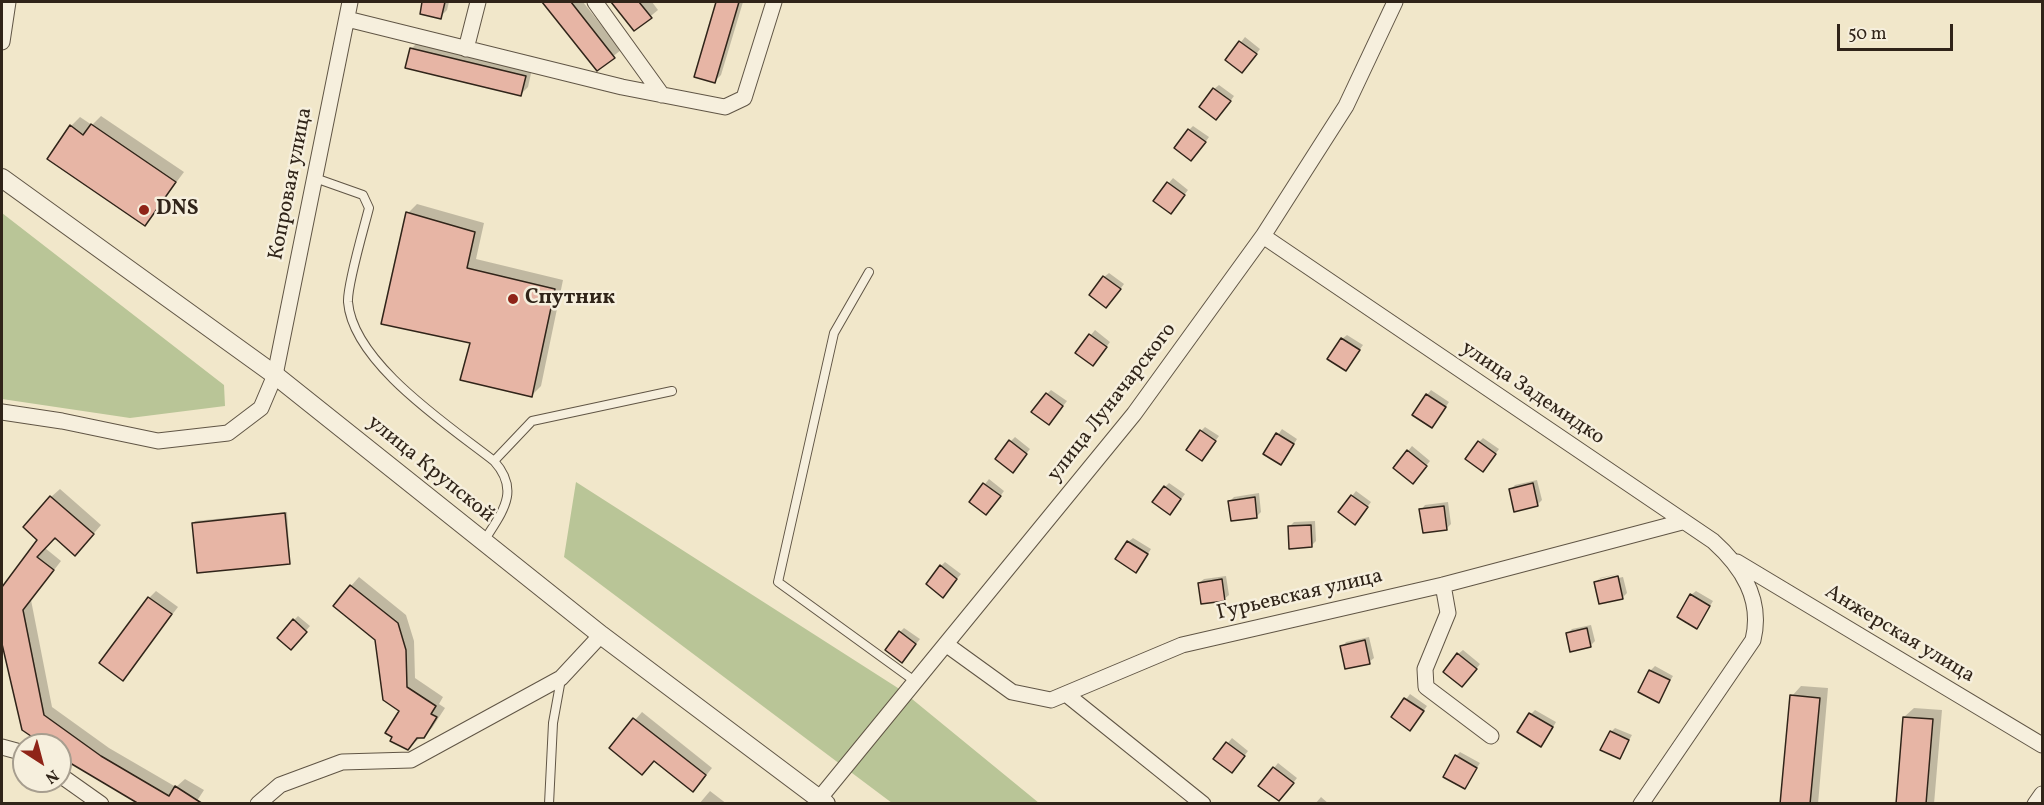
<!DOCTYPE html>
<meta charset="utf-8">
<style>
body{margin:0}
#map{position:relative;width:2044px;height:805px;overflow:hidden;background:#f1e7ca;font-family:Vollkorn,serif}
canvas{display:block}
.frame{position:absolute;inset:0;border:3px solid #302419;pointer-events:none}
.north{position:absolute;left:12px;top:733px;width:60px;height:60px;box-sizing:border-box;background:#f6efdd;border:2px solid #a79e8f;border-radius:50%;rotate:144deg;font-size:16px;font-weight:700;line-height:24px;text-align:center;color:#302419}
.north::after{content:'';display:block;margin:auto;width:21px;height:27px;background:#8f2418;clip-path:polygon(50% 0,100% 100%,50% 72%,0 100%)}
.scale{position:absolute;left:1837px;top:24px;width:116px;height:27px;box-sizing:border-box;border:3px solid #302419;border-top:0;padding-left:8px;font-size:18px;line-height:21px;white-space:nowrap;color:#302419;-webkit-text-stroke:4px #f6efdd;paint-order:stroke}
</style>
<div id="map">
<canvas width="2044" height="805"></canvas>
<div class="frame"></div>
<div class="north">N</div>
<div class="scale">50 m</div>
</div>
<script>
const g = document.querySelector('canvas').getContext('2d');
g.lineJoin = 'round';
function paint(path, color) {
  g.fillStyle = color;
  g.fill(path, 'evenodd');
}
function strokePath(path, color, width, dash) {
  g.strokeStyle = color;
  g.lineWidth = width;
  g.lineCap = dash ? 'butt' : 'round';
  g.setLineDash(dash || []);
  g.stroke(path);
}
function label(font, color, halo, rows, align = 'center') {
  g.font = font + ' Vollkorn,serif';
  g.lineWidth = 5;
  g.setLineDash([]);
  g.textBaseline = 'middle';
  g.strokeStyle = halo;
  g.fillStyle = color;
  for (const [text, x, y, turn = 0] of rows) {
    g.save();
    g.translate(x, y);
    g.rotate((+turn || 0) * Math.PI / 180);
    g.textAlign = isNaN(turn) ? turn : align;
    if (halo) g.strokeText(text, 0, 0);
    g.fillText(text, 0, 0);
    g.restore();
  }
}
paint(new Path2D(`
 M2 213 224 385 225 406 130 418 2 399Z
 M576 482 901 690 1039 803H892L564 557Z`), '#b9c597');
paint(new Path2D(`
 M424 2H449L447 10 440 17 421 13Z
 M544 2H583L621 50 597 69Z
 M613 2H652L658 10 635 29Z
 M718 2H743L721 75 714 82 696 76Z
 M1245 37 1260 49 1247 67 1227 60Z
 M418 42 532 69 528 87 521 94 411 49Z
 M1219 85 1234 96 1221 114 1214 89Z
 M101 116 184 172 145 224 71 126 80 117 92 125Z
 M1193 126 1209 137 1196 155 1189 130Z
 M1173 178 1188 190 1175 207 1155 200Z
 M417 204 484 223 476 259 563 280 541 386 532 395 472 342 408 213Z
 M1109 273 1124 284 1111 302 1104 277Z
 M1095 330 1110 342 1097 360 1077 352Z
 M1347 335 1363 345 1346 369 1342 339Z
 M1051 390 1067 401 1053 419 1047 394Z
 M1431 390 1449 402 1436 422 1427 395Z
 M1205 427 1219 436 1202 459 1201 431Z
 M1282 429 1297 439 1285 459 1265 454Z
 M1015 437 1030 449 1017 466 1011 441Z
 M1483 438 1499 449 1487 466 1479 442Z
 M1412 446 1430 461 1417 477 1395 467Z
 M989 479 1004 491 991 509 971 502Z
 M1537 480 1542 500 1537 505 1511 489 1515 485Z
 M1169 483 1185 494 1174 509 1165 487Z
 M60 489 101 525 84 545 55 536 45 548 61 561 31 600 52 707 109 748 176 787 185 779 204 790 195 804H142L60 755V745L23 729 2 638V590L40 540 51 497Z
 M1356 491 1371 502 1359 518 1352 496Z
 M1259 493 1261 512 1257 516 1230 501 1234 497Z
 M1448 502 1451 524 1447 528 1421 510 1425 505Z
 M287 512 290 562 193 523 195 521Z
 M1315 521 1316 541 1311 546 1289 527 1294 522Z
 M1133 538 1151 549 1140 566 1128 542Z
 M945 562 961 574 947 591 941 566Z
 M1622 573 1599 579V582L1623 577 1627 593 1622 598 1596 582 1600 578Z
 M1226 576 1229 595 1224 599 1199 583 1204 579Z
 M359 577 406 615 414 641 415 678 443 697 439 704 445 708 432 728 408 748 392 740 401 711 376 639 351 586Z
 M156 591 178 607 123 679 149 598Z
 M1696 591 1713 601 1697 627 1691 595Z
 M298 616 310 626 291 648 294 620Z
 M1591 625 1595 641 1590 646 1568 633 1572 629Z
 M904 628 920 639 902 662 900 632Z
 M1369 637 1374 658 1369 662 1342 647 1346 642Z
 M1463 650 1480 664 1467 681 1458 654Z
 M1655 666 1673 676 1658 701 1650 671Z
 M1801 686 1828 688 1818 804H1782L1792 696Z
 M1410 694 1427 706 1414 725 1393 717Z
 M1914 708 1942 710 1934 804H1897L1904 717Z
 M1535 710 1556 722 1545 741 1531 714Z
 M642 712 712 768 700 783 654 759 611 748Z
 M1615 728 1632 735 1619 758 1611 732Z
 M1232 738 1248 751 1236 767 1215 759Z
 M1460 752 1480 763 1465 787 1456 756Z
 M1278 763 1297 778 1284 795 1274 768Z
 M710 791 727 804H699Z
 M1321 797 1329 804H1315Z`), '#0003');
const building = new Path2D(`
 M422 2H445L441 19 420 14Z
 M542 2H571L615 58 597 71Z
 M611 2H639L652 18 634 31Z
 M716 2H739L715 83 694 77Z
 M1239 41 1257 54 1242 73 1225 60Z
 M410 48 526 76 521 96 405 68Z
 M1213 88 1231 101 1216 120 1199 107Z
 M91 124 176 182 145 226 47 159 70 125 83 135Z
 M1188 129 1206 142 1191 161 1174 148Z
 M1167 182 1185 195 1171 214 1153 201Z
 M406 212 475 232 467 268 555 289 532 397 460 380 470 343 381 324Z
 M1103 276 1121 289 1106 308 1089 295Z
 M1089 334 1107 347 1093 366 1075 353Z
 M1341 338 1360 350 1346 371 1327 359Z
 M1046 393 1063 406 1049 425 1031 412Z
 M1426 394 1446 407 1432 428 1412 415Z
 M1200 430 1216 441 1202 461 1186 450Z
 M1276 433 1294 444 1281 465 1263 454Z
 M1009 440 1027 454 1013 473 995 459Z
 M1478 441 1496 454 1483 472 1465 459Z
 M1407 450 1427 466 1413 484 1393 468Z
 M983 483 1001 496 986 515 969 502Z
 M1533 483 1538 506 1514 512 1509 489Z
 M1164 486 1181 499 1170 515 1152 502Z
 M1351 495 1368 507 1355 525 1338 512Z
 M50 496 94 534 75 556 55 538 37 557 54 570 23 610 44 715 101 756 169 796 175 786 203 804H139L60 757V745H44L22 730 2 644V587L37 540 23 527Z
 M1255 497 1257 518 1231 521 1228 501Z
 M1444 506 1447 530 1423 533 1419 509Z
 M285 513 290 564 197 573 192 523Z
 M1311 525 1312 547 1289 549 1288 526Z
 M1127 541 1148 554 1136 573 1115 559Z
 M940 565 957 579 943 598 926 584Z
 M1618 576 1623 599 1599 604 1594 582Z
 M1222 579 1225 601 1201 604 1198 583Z
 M350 585 398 623 406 650 407 687 436 706 431 714 437 717 424 738H417L408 750 390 741 392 737 385 733 399 711 383 700 375 640 333 606Z
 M1690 594 1710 606 1697 629 1677 617Z
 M148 597 172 614 123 681 99 663Z
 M293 619 307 632 291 650 277 638Z
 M1587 628 1591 647 1570 652 1566 633Z
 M899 631 916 644 902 663 885 650Z
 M1365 640 1370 664 1345 669 1340 646Z
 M1457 653 1477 669 1462 687 1443 672Z
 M1649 670 1670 680 1659 703 1638 692Z
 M1790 695 1820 698 1810 804H1780Z
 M1404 698 1424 711 1410 731 1391 717Z
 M1529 713 1553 727 1541 747 1517 732Z
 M1903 717 1933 719 1926 804H1896Z
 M633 718 706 775 693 792 654 761 642 775 609 748Z
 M1610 731 1629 740 1620 759 1600 750Z
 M1226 742 1245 756 1232 773 1213 759Z
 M1455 755 1477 768 1465 789 1443 777Z
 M1273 767 1294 783 1279 801 1258 786Z`);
paint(building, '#e7b5a5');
strokePath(building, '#302419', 1.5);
const service = new Path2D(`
 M315 178 363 195 369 208C364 228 347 285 348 302 353 363 448 425 494 461 521 491 502 512 484 541
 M869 272 834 333 778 582 916 682
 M494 461 532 421 672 391
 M549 804 553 723 561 679`);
const minor = new Path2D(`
 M595 2 662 95
 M347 19 622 87 725 107 744 98 774 2
 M2 42 8 2
 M466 49 478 2
 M1263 236 1713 541C1742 567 1763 599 1753 640L1641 804
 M2 412 62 421 158 441 228 433 261 408 275 375 350 2
 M1737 562 2042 745
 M1443 585 1448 613 1425 669 1426 687 1491 736
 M947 645 1012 692 1051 700 1182 645 1443 585 1682 522
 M1066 694 1203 804
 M2 747 24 753
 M60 775 101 804
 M819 799 1134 414 1263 236 1346 106 1395 2
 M258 804 280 785 342 762 411 760 561 678 601 635
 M2035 804 2042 794`);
const tertiary = new Path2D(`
 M2 178 275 375 601 635 826 804`);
strokePath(service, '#605545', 10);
strokePath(minor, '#605545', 17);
strokePath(tertiary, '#605545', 20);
strokePath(service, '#f6efdd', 8);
strokePath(minor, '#f6efdd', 15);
strokePath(tertiary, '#f6efdd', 18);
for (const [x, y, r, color] of [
 [144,210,6,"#8f2418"],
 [513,299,6,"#8f2418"]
]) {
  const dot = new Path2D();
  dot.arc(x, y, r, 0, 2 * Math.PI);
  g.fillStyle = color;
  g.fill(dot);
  strokePath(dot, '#f6efdd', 2);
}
label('21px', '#302419', '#f6efdd', [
 ["Копровая улица",292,184,-79],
 ["улица Задемидко",1532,394,34],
 ["улица Луначарского",1113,403,-52],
 ["улица Крупской",430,470,39],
 ["Гурьевская улица",1300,596,-13],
 ["Анжерская улица",1899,635,31]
]);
label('bold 21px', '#302419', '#f6efdd', [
 ["DNS",156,210],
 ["Спутник",525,299]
], 'left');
</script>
